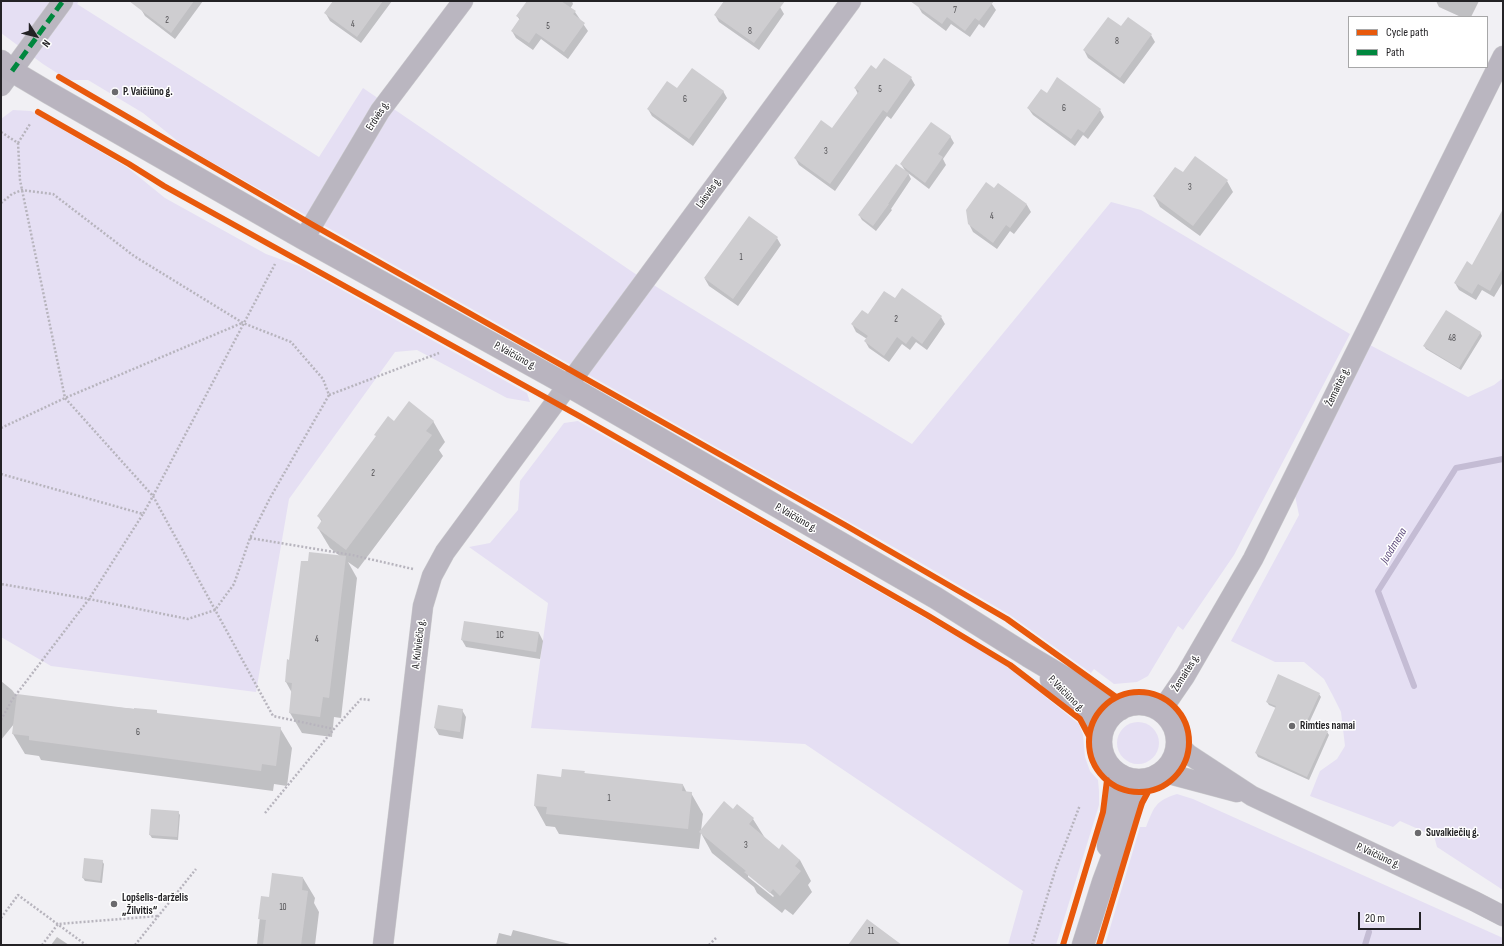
<!DOCTYPE html>
<meta charset="utf-8">
<style>
body{margin:0}
#map{position:relative;width:1504px;height:946px;overflow:hidden;background:#f1f0f4;font-family:"Sofia Sans Condensed",sans-serif}
canvas{display:block}
.frame{position:absolute;inset:0;border:2px solid #232225;pointer-events:none}
.legend{position:absolute;left:1348px;top:16px;width:140px;height:52px;box-sizing:border-box;background:#fff;border:1px solid #a7a7a8;margin:0;padding:5px 7px;list-style:none;font-size:12px;color:#232225}
.legend li{display:flex;align-items:center;gap:8px;height:20px}
.legend b{width:20px;border:1px solid #a7a7a8}
.north{position:absolute;left:16px;top:16px;width:40px;height:40px;-webkit-text-stroke:3px #fff;paint-order:stroke;rotate:126deg;font-size:11px;font-weight:700;line-height:16px;text-align:center;color:#232225}
.north::after{content:'';display:block;margin:auto;width:14px;height:18px;background:#232225;clip-path:polygon(50% 0,100% 100%,50% 72%,0 100%)}
.scale{position:absolute;left:1358px;top:912px;width:63px;height:18px;box-sizing:border-box;border:2px solid #232225;border-top:0;padding-left:5px;font-size:12px;line-height:14px;white-space:nowrap;color:#232225;-webkit-text-stroke:3px #fff;paint-order:stroke}
</style>
<div id="map">
<canvas width="1504" height="946"></canvas>
<div class="frame"></div>
<ul class="legend">
<li><b style="height:5px;background:#e8590c"></b>Cycle path</li>
<li><b style="height:5px;background:#00873e"></b>Path</li>
</ul>
<div class="north">N</div>
<div class="scale">20 m</div>
</div>
<script>
const g = document.querySelector('canvas').getContext('2d');
g.lineJoin = 'round';
function paint(path, color) {
  g.fillStyle = color;
  g.fill(path, 'evenodd');
}
function strokePath(path, color, width, dash) {
  g.strokeStyle = color;
  g.lineWidth = width;
  g.lineCap = dash ? 'butt' : 'round';
  g.setLineDash(dash || []);
  g.stroke(path);
}
function label(font, color, halo, rows, align = 'center') {
  g.font = font + ' "Sofia Sans Condensed",sans-serif';
  g.lineWidth = 3;
  g.setLineDash([]);
  g.textBaseline = 'middle';
  g.strokeStyle = halo;
  g.fillStyle = color;
  for (const [text, x, y, turn = 0] of rows) {
    g.save();
    g.translate(x, y);
    g.rotate((+turn || 0) * Math.PI / 180);
    g.textAlign = isNaN(turn) ? turn : align;
    if (halo) g.strokeText(text, 0, 0);
    g.fillText(text, 0, 0);
    g.restore();
  }
}
paint(new Path2D(`
 M1 1H79L77 4 319 157 363 88 634 273 912 444 1111 202 1141 210 1350 334 1234 555 1183 630 1178 626 1148 676 1137 682 1114 684 1094 669 1091 673 1010 615 897 549 185 147 143 113 88 80H68L43 64 1 33Z
 M13 110 31 111 128 168 165 198 266 254 299 266 527 393 530 402 507 398 417 350 395 352 289 499 256 692 51 666 1 637V119Z
 M1370 345 1468 397 1494 385 1503 378V890L1437 847 1434 836 1400 821 1393 827 1310 796 1320 771 1337 759 1345 746 1341 712 1332 694 1324 679 1304 662H1275L1231 641 1299 515 1294 491Z
 M578 421 918 614 1007 666 1079 724 1083 735 1085 757 1090 771 1098 780 1099 791V805L1056 945H1008L1023 891 805 744 531 728 548 603 469 547 490 543 518 510 520 481 564 423Z
 M1117 743a21 21 0 1 1 42 0a21 21 0 1 1-42 0Z
 M1177 794 1193 799 1503 938V945H1105L1140 827H1146C1154 807 1155 801 1177 794Z`), '#e5dff3');
paint(new Path2D(`
 M147 1H203L175 39 145 16 141 9Z
 M335 1H392L361 43 330 21 326 14Z
 M528 1H572L573 4 570 9 575 12 588 31 568 59 541 39 533 50 516 38 512 31 520 20 517 16Z
 M725 1H772L780 7 784 14 759 50 719 22 715 15Z
 M921 1H990L996 10 984 28 979 24 970 37 951 24 946 31 922 13 918 6Z
 M1436 1H1479L1471 17H1461L1439 7Z
 M1128 18 1151 35 1155 42 1124 84 1088 58 1084 50 1121 28Z
 M876 70 911 78 915 85 891 119 887 116 835 191 799 165 795 158 832 129 858 94 855 88Z
 M677 90 723 91 727 98 693 146 652 116 648 109Z
 M1047 94 1100 110 1104 117 1088 139 1083 135 1075 146 1033 115 1028 108Z
 M950 136 954 143 943 159 946 165 929 189 908 173 911 179 891 209 892 210 876 231 862 220 859 215 906 172 901 164Z
 M1227 181 1233 192 1200 236 1160 207 1154 196Z
 M998 184 1027 205 1031 212 1014 234 1010 231 997 249 973 232 969 224Z
 M1503 229V282L1494 297 1482 290 1476 300 1459 290 1455 283 1473 266Z
 M777 238 781 245 738 306 709 286 705 279Z
 M895 300 941 317 945 324 927 350 916 342 910 350 902 344 889 362 869 348 865 341 867 339 856 332 852 324Z
 M1480 332 1482 336 1461 370 1426 349 1424 346Z
 M433 421 445 442 439 450 443 456 358 569 348 562 357 578 341 718 334 717 332 737 302 733 290 713 292 693 286 682 309 562 341 557 330 548 318 528 322 522 318 516 394 422Z
 M539 633 543 641 540 659 466 647 462 640Z
 M1 681 12 690 18 698 156 711 158 714 280 728 292 748 287 786 274 784 273 791 41 760 39 756 25 754 13 734 14 724 1 740Z
 M1319 694 1321 697 1309 723 1327 732 1329 735 1309 780 1258 757 1256 753 1276 708 1269 705 1267 702Z
 M462 710 466 717 463 739 439 735 435 728Z
 M584 772 585 774 683 785 687 793H691L703 814 701 831 733 810 737 805 753 819 765 838 779 850 800 860 811 881 808 885 812 892 793 915 785 909 782 913 757 893 754 887 712 853 701 833 699 849 559 834 555 827 546 826 535 806 562 778ZM748 874 774 896 773 897 748 877Z
 M152 810 178 812 180 815 178 840 152 838 150 835Z
 M102 861 104 864 102 883 85 881 83 878Z
 M303 878 315 898 314 903 319 912 315 945H257L262 897 270 898Z
 M513 930 574 945H496L499 933 511 936Z
 M57 937 69 945H51Z`), '#0003');
strokePath(new Path2D(`
 M1414 686 1378 591 1456 468 1503 459
 M1365 945 1369 932`), '#c4bcd4', 6);
paint(new Path2D(`
 M129 1H194L171 33Z
 M333 1H383L357 37 324 13Z
 M527 1H561L576 11 573 14 585 23 564 52 536 33 529 43 511 31 520 18 516 16Z
 M724 1H785L754 43 714 15Z
 M910 1H994L979 21 975 18 965 31 947 17 942 24Z
 M1108 17 1121 26 1128 17 1152 34 1120 78 1083 50Z
 M884 58 912 77 887 113 883 110 830 184 794 158 821 120 832 128 859 91 854 88 871 65 876 69Z
 M692 68 724 91 689 139 647 109 667 81 677 88Z
 M1057 77 1101 109 1084 133 1078 129 1071 139 1027 108 1041 89 1047 93Z
 M931 122 951 136 938 154 943 157 925 183 900 164Z
 M1195 156 1228 180 1193 226 1153 196 1175 167 1183 172Z
 M896 164 909 173 888 204H889L873 226 858 215Z
 M986 182 994 188 998 183 1027 204 1010 228 1006 225 993 243 968 224 966 210Z
 M1503 209V268L1490 291 1478 284 1472 294 1454 283 1467 261 1472 265Z
 M749 216 778 237 733 299 704 278Z
 M902 288 942 316 922 344 912 336 906 344 897 337 884 356 864 341 868 336 851 324 862 310 868 314 884 291 895 298Z
 M1446 310 1481 332 1459 368 1423 346Z
 M409 401 434 421 426 431 432 435 346 550 317 528 322 520 317 516 376 436 374 435 388 416 394 421Z
 M309 552 346 556 329 698 323 697 320 717 289 713 292 683 285 682 287 659 289 660 301 561H308Z
 M464 621 539 632 536 652 461 640Z
 M1278 674 1320 693 1307 721 1328 731 1307 777 1255 753 1276 706 1266 702Z
 M17 694 134 709V708L157 710V713L281 727 276 766 262 764 261 771 29 740V736L12 734Z
 M438 705 463 709 460 732 434 728Z
 M562 769 585 771 584 773 683 784 682 791 692 792 688 829 546 814 547 807 534 806 537 774 561 777Z
 M724 801 733 809 737 804 754 818 749 824 779 849 782 844 800 860 795 866 801 871 780 896 773 889 770 893 744 872 746 871 699 832Z
 M151 809 179 811 177 837 149 835Z
 M84 858 103 860 100 881 82 878Z
 M272 873 303 877 302 890 308 891 301 945H263L266 920 258 919 261 896 269 897Z
 M867 919 902 945H848Z`), '#cecdd0');
const minor = new Path2D(`
 M1 86 63 1
 M304 239 380 111 463 1
 M1161 711 1185 676 1253 559 1503 56
 M1177 743 1188 754 1252 796 1474 901 1503 916
 M1162 772 1237 792
 M383 945 423 606 432 576 445 552 851 1`);
const secondary = new Path2D(`
 M1 61 12 71 49 93 304 239 567 385 936 598 1028 656 1107 703 1121 709
 M1051 679 1094 721 1102 733
 M1101 742a38 38 0 1 1 76 0a38 38 0 1 1-76 0Z
 M1108 846 1119 775
 M1083 945 1103 882 1132 804 1144 780`);
strokePath(minor, '#ccccce', 21);
strokePath(secondary, '#ccccce', 23);
strokePath(new Path2D(`
 M1 132 18 143 20 180 65 398 153 496 275 264
 M18 143 30 124
 M1 203 12 194 22 190 53 194 134 256 243 323 291 342 323 379 329 395 270 498 250 538 234 584 215 610 188 619 89 599 1 584
 M329 395 439 353
 M1 428 65 398 242 323
 M1 474 143 514 153 496
 M153 496 273 716 334 729 361 699 370 700
 M250 538 352 555 413 569
 M1 720 12 700 89 599 143 514
 M265 813 334 729
 M1 918 18 895 86 945
 M42 945 58 924 158 916
 M135 945 196 869
 M709 945 716 938
 M1032 945 1056 868 1080 805`), '#b7b4bd', 2.5, [2, 2]);
strokePath(minor, '#bab6c0', 20);
strokePath(secondary, '#b9b4bf', 22);
strokePath(new Path2D(`
 M12 71 63 1`), '#00873e', 5, [10, 5]);
strokePath(new Path2D(`
 M59 77 313 225 845 525 1007 619 1116 697
 M38 112 129 164 164 186 581 417 927 615 1010 665 1080 719 1089 736
 M1089 742a50 50 0 1 1 100 0a50 50 0 1 1-100 0Z
 M1063 945 1103 812 1107 780
 M1099 945 1137 819 1142 803 1148 792`), '#e8590c', 6);
for (const [x, y, r, color] of [
 [115,92,4,"#6b6a6d"],
 [1292,726,4,"#6b6a6d"],
 [1418,833,4,"#6b6a6d"],
 [114,904,4,"#6b6a6d"]
]) {
  const dot = new Path2D();
  dot.arc(x, y, r, 0, 2 * Math.PI);
  g.fillStyle = color;
  g.fill(dot);
  strokePath(dot, '#fff', 1.5);
}
label('9px', '#4e4d50', null, [
 ["7",955,11],
 ["2",167,21],
 ["4",353,25],
 ["5",548,27],
 ["8",750,32],
 ["8",1117,42],
 ["5",880,90],
 ["6",685,100],
 ["6",1064,109],
 ["3",826,152],
 ["3",1190,188],
 ["4",992,217],
 ["1",741,258],
 ["2",896,320],
 ["48",1452,339],
 ["2",373,474],
 ["1C",500,636],
 ["4",317,640],
 ["6",138,733],
 ["1",609,799],
 ["3",746,846],
 ["10",283,908],
 ["11",871,932]
]);
label('bold 11px', '#232225', '#fff', [
 ["P. Vaičiūno g.",123,92],
 ["Rimties namai",1300,726],
 ["Suvalkiečių g.",1426,833],
 ["Lopšelis-darželis",122,898],
 ["„Žilvitis“",122,911]
], 'left');
label('11px', '#232225', '#fff', [
 ["Erdvės g.",378,116,-57],
 ["Laisvės g.",709,193,-54],
 ["P. Vaičiūno g.",515,356,29],
 ["Žemaitės g.",1338,387,-64],
 ["P. Vaičiūno g.",796,518,30],
 ["A. Kulviečio g.",419,644,-83],
 ["Žemaitės g.",1186,673,-58],
 ["P. Vaičiūno g.",1066,694,45],
 ["P. Vaičiūno g.",1378,856,25]
]);
label('italic 12px', '#5f4d7d', '#fff', [
 ["Juodmena",1394,546,-58]
]);
</script>
